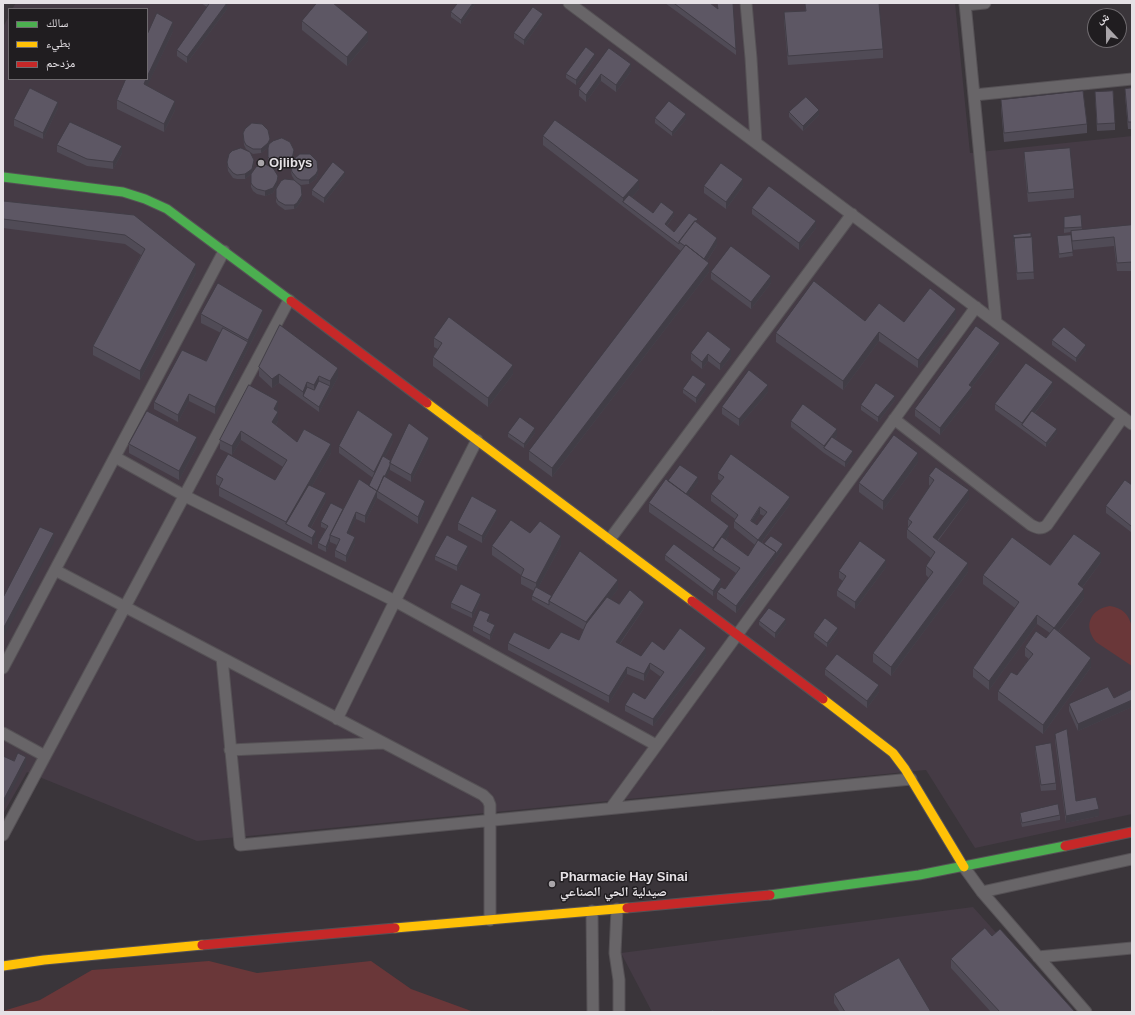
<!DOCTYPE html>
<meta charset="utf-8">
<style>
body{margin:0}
#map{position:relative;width:1135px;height:1015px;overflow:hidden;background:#3a353a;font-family:Helvetica,"Noto Naskh Arabic",sans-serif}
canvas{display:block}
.frame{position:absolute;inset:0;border:4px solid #e5e1e5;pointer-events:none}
.legend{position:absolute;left:8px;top:8px;width:140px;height:72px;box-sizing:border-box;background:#201d20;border:1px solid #6f6b6f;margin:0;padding:5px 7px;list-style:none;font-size:12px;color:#e5e1e5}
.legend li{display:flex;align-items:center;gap:8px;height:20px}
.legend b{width:20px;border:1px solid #6f6b6f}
.north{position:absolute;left:1087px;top:8px;width:40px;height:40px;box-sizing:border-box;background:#201d20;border:1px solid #6f6b6f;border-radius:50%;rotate:338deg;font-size:11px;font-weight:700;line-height:16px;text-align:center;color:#e5e1e5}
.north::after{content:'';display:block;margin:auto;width:14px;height:18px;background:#a9a5a9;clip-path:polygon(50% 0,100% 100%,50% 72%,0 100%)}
</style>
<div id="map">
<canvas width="1135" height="1015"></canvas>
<div class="frame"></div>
<ul class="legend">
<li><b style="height:5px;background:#4caf50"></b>سالك</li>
<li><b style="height:5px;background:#ffc107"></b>بطيء</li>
<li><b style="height:5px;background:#c62828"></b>مزدحم</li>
</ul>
<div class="north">ش</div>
</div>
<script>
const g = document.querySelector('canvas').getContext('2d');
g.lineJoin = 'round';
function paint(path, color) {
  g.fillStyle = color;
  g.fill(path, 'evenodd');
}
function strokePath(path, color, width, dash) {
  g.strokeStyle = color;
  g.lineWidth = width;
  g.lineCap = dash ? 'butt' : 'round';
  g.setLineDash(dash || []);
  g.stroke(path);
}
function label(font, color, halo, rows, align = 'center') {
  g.font = font + ' Helvetica,"Noto Naskh Arabic",sans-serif';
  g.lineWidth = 3;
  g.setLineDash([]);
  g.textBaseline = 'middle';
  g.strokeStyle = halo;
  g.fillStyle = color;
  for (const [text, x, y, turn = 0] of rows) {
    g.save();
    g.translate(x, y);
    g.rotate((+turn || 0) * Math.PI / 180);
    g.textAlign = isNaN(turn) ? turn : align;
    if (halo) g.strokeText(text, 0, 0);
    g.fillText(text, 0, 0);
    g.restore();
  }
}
paint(new Path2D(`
 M16 3H955L970 153 1132 136V814L975 848 926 770 197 841 27 772 3 814V27L9 16V79H147V9H12Z
 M973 907 1067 1012H652L621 953Z`), '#453b45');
paint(new Path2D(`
 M1110 606C1123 608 1129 615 1132 627V666L1096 642C1083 626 1090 609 1110 606Z
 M209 961 257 973 371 961 411 989 474 1012H3V1011L40 1000 92 970Z`), '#6a3739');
const street = new Path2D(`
 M569 3 1132 424
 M746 3 751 58 756 143
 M965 3 996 322
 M965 5 985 3
 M974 95 1132 79
 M894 419 1031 525C1037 528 1041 530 1047 525L1123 417
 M115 457 185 496 395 601 656 745
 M610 539 852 214
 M55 570 483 795 488 800 490 805V920
 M222 658 240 845 911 779
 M3 668 224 251
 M337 719 395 601 477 440
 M3 733 45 756
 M230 750 383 743
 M611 808 976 307
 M3 835 289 300
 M964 867 982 892 1086 1012
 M982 892 1132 859
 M617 909 615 953 619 980V1012
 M592 911 593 1012
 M1038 957 1132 948`);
const fast = new Path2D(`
 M3 177 123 192 145 199 167 209 291 301
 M770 895 919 875 1065 846`);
const slow = new Path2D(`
 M427 403 692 601
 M823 699 893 753 905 769 964 867
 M395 928 627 908
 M3 966 44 960 202 945`);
const jam = new Path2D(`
 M291 301 427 403
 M692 601 823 699
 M1065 846 1132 832
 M627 908 770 895
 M202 945 395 928`);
strokePath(street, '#555155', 13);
strokePath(fast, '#555155', 11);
strokePath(slow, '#555155', 11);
strokePath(jam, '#555155', 11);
strokePath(street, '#686568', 11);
strokePath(fast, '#4caf50', 9);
strokePath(slow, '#ffc107', 9);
strokePath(jam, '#c62828', 9);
paint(new Path2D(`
 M201 3H227V9L187 63 177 56V50L207 7Z
 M458 3H476L461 24 451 17V12Z
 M665 3H710L736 49V55Z
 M805 4 883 49V58L788 65 784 21V12L805 11Z
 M543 18 524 45 514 38V33Z
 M302 21 368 41 347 66 302 30Z
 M173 31 147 86 175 110 164 132 117 109V100Z
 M609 48 631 71 616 92 601 81 586 102 579 96V89Z
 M595 58 576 85 566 78V74Z
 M1132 88V129H1128L1125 95V89Z
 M1095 92 1115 123V130L1097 131Z
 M1001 100 1087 124V133L1004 142 1001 109Z
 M58 108 43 139 14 126V119Z
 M789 112 819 115 803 131 789 117Z
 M655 118 686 119 672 136 655 123Z
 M243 133 270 144 268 148 261 153 253 154 250 152 254 164 252 172 277 185 273 193 265 196 257 194 253 191 251 187V174L245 179H237L233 178 228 171 227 162 249 151 246 149 244 145Z
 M543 136 639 189 632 197 653 213 674 216 667 226 674 232 698 223 717 245 707 261 709 272 552 477 529 460V451L681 251 543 145Z
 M57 145 122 153 113 169 87 166 57 152Z
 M268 148 294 155 293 159 318 174 316 179 309 184 301 185 298 183 302 200 297 207 294 209 285 210 278 205 276 202V189L295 181 292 176 291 172V168L292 165 290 167 282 170 274 168 268 161Z
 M1024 152 1074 189V198L1028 202 1024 161Z
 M345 176 324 203 312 195V190Z
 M704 186H743L726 209 704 193Z
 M3 201 134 215 196 273 140 380 93 355V346L141 255 125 244 3 228Z
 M752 208 816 228 799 250 752 214Z
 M1081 215 1082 230 1132 225V271H1117L1114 246 1072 250 1073 256 1059 258 1057 236 1071 235V232L1064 233V217Z
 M1013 235 1031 237 1034 279 1017 280Z
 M711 272 771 283 751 309 711 279Z
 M201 314 263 319 215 414 189 401 178 422 154 409V402L206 361 221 333 201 323Z
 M956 318 918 368 879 341 843 390 776 342V333L865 321 904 322Z
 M434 338 513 374 488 407 433 366V357L438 349 434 347Z
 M1052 340 1086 349 1076 362 1052 345Z
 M1000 350 972 387V394L940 435 915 416V409Z
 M691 353 731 356 720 370 708 361 702 369 691 360Z
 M259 367 338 377 319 412 279 383 272 388 259 376Z
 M683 389H706L696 403 683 393Z
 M1053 389 1035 413 1057 433 1046 447 995 410V404Z
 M768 392 739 426 722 414V407Z
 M895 400 878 422 861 410V405Z
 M278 410 277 412 278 421 276 425 297 442 331 453 312 486 326 500 311 528 316 538 312 545 219 496V486L216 484V475L275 480 283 467 241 440 232 455 220 449V440Z
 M791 421 837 436 835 439 853 456 845 467 824 453 791 427Z
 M508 433H535L524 448 508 437Z
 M393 441 385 457 391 461 429 445 411 482 390 470 386 477 425 508 418 524 377 498 365 523 356 519 349 534 355 544 346 562 335 557V550L337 545 330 542 326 552 318 548V543L326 529 321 527V522L343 509 369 486 373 478 339 453V446Z
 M129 444 197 446 179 480 129 453Z
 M918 462 883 510 859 492V483Z
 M718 473 790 504 762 542 764 544 783 549 736 613 717 599V592L725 589 736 573 649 512V503L668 481 698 482 688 495 729 535 726 539 748 556 755 545 734 528V521L735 519 711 501V494L721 481 718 479ZM760 514 764 516 757 525 754 523Z
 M929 476 969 499 938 541 968 572 891 676 873 662V653L929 578 926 575V566L931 558 907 538V529L908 528V519L930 486 929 485Z
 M1132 485 1131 532 1106 513V506Z
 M497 516 482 543 458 530V523Z
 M530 533 561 545 538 588 552 596 618 589 610 599 619 604 644 608 620 644 641 656 664 650 706 655 653 726 625 711V705L645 699 661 677 650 669 644 681 627 674 609 703 508 650V643L549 649 579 640 584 630 532 600V596L534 591 521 584V575L492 555V546Z
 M468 551 457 571 435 560V556Z
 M665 555 721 584 713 596 665 560Z
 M1101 562 1082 588 1084 598 1059 631 1091 667 1043 734 998 700V691L1017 675 1029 659 1025 656V647L1046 638 1050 633 1037 624 989 690 973 677V668L1015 608 983 584V575L1050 565Z
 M886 567 855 609 837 596V590L843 581 839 578V571Z
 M481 598 472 618 451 608V603Z
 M490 618 489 621 495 629 490 640 473 631V626Z
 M759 621 786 624 775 638 759 625Z
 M838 632 827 647 814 637V633Z
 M825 669 879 692 867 708 825 675Z
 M1132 689V707L1078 731 1069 711V704L1114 698Z
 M1055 734 1076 801 1099 816 1066 823 1055 741Z
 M1035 746 1056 783V790L1041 791 1035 752Z
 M1020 813 1060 815V820L1022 827 1020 818Z
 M992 936 1075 1012H991L951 968V959Z
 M834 994 931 1012H840L834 1003Z`), '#504b56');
paint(new Path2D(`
 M227 3V9L187 63V57Z
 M473 3H476L461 24V20Z
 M543 14V18L524 45V40Z
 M173 22V31L144 93V84L146 79H147V77Z
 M368 32V41L347 66V57Z
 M595 54V58L576 85V80Z
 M631 64V71L616 92V85Z
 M601 74V81L586 102V95Z
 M175 101V110L164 132V124Z
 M58 102V108L43 139V133Z
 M819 110V115L803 131V126Z
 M686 114V119L672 136V132Z
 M270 139V144L268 148 261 153V149Z
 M122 146V153L113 169V162Z
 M294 150V155L292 164 290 167 282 170V166Z
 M254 160V164L252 173 245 179V174Z
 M318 170V174L316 179 309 184V180Z
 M345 172V176L324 203V198Z
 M278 176 277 185 273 193 265 196V191Z
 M743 179V186L726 209V202Z
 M639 180V189L626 204 623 202V198Z
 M302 195V200L297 207 294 209V205Z
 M674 212V216L665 228V224Z
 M816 221V228L799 250V243Z
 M717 238V245L703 267V260Z
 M709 263V272L552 477V468Z
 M196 264V273L140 380V371Z
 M771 276V283L751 309V302Z
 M956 309V318L918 368V360Z
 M263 310V319L215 414V407L248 342V340Z
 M879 332V341L843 390V381Z
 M1000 343V350L972 387V394L940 435V428L969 385Z
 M1086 345V349L1076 362V358Z
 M731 349V356L720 370V364Z
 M708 354V361L702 369V362Z
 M513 365V374L488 407V398Z
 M338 368V377L319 412V407L330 386V381Z
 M279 374V383L272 388V379Z
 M319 376V385L314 394V385Z
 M307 382V391L303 396V392Z
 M1053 382V389L1024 427 1022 425V423Z
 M706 384V389L696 403V398Z
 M768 385V392L739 426V419Z
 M189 394V401L178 422V415Z
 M895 396V400L878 422V417Z
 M278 401V410L274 417V409Z
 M278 412V421L272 431V422Z
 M535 428V433L524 448V444Z
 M837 429V436L826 450 824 448V446Z
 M1057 429V433L1046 447V443Z
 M241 431V440L232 455V446Z
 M393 434V441L374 479V472Z
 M197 437V446L179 480V471Z
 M429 438V445L411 482V475Z
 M331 444V453L289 526 286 524V522Z
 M853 451V456L845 467V462Z
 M918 453V462L883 510V501Z
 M390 465V470L379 492 378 491Z
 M698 477V482L684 501V497Z
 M969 490V499L933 546V537Z
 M377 491V498L365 523V516Z
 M326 493V500L308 533V526Z
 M790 497V504L758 547V540Z
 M425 501V508L418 524V517Z
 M760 507V514L751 528V521Z
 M497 510V516L482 543V536Z
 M356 512V519L347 540V533Z
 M1132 524V531L1131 532V526Z
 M729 526V535L716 552 713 550V557V548Z
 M316 531V538L312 545V538Z
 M54 533V542L3 638V629Z
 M561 536V545L536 592V583Z
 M330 537V542L326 552V547Z
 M355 537V544L346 562V556Z
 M783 544V549L736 613V606L776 552Z
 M468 546V551L457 571V566Z
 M1101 553V562L1078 593V584Z
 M886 560V567L855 609V602Z
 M968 563V572L891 676V667Z
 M721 579V584L713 596V591Z
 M618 580V589L586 631V622Z
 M1084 589V598L1054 637V628Z
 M481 594V598L472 618V613Z
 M644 602V608L616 649V642Z
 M490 614V618L487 625V621Z
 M1037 615V624L989 690V681Z
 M786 619V624L775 638V633Z
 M495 625V629L490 640V635Z
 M838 628V632L827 647V643Z
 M706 648V655L653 726V719Z
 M1091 658V667L1043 734V725Z
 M650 663V669L644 681V674Z
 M627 667V674L609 703V696Z
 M879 685V692L867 708V701Z
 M1132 700V707L1078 731V724Z
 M26 757V764L3 808V801Z
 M1099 809V816L1066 823V816Z`), '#413d46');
const building = new Path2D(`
 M210 3H227L187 57 177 50Z
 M317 3H333L368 32 347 57 302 21Z
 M458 3H473L461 20 451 12Z
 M674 3H710L718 9 717 3H733L736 49Z
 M817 3H879L883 49 788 56 784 12 806 11 805 4Z
 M533 7 543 14 524 40 514 33Z
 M157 13 173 22 147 77V35Z
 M586 47 595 54 576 80 566 74Z
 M609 48 631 64 616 85 601 74 586 95 579 89Z
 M126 79H146L144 84 175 101 164 124 117 100Z
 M30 88 58 102 43 133 14 119Z
 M1132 88V122H1128L1125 89Z
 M1083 91 1087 124 1004 133 1001 100Z
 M1113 91 1115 123 1097 124 1095 92Z
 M806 97 819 110 803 126 789 112Z
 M669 101 686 114 672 132 655 118Z
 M555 120 639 180 623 198 543 136Z
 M70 122 122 146 113 162 87 159 57 145Z
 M252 123 262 124 268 130 270 139 268 143 261 149H253L246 145 244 141 243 133 245 129Z
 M282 138 290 142 294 150 292 159 290 162 282 166 274 163 268 157V148L269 144 273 141Z
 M241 148 250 152 254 160 252 169 245 174 237 175 233 173 228 167 227 162 229 154 232 151Z
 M1070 148 1074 189 1028 193 1024 152Z
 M300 154H310L317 161 318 170 316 174 309 180H301L297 178 292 172 291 168 293 160Z
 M333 162 345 172 324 198 312 190Z
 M721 163 743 179 726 202 704 186Z
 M265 164 273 168 278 176 277 181 273 188 265 191 257 189 253 186 251 183V174L256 167Z
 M285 179 294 180 301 186 302 195 297 203 294 205H285L278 201 276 197V189L281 181Z
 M769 186 816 221 799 243 752 208Z
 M629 195 653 213 661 202 674 212 665 224 674 232 689 213 698 219 696 221H695L679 242V244L623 202Z
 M3 201 134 215 196 264 140 371 93 346 145 249 125 235 3 219Z
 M1081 215 1082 227 1064 228V217Z
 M695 221 717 238 704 259 686 245 685 246 679 242Z
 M1132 225V262L1117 263 1114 237 1072 241 1071 231Z
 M1031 233V237L1014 238V242L1013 235Z
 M1071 235 1073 252 1059 254 1057 236Z
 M1032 237 1034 272 1017 273 1014 238Z
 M686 245 709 263 552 468 529 451Z
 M731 246 771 276 751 302 711 272Z
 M814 281 865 321 879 303 904 322 930 288 956 309 918 360 879 332 843 381 776 333Z
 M218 283 263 310 248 340 201 314Z
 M449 317 513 365 488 398 433 357 442 343 434 338Z
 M280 325 338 368 330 381 319 376 314 385 307 382 303 392 279 374 272 379 259 367Z
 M976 326 1000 343 969 385 972 387 940 428 915 409Z
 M1064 327 1086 345 1076 358 1052 340Z
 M223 328 248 342 215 407 189 394 178 415 154 402 182 350 206 361Z
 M708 331 731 349 720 364 708 354 702 362 691 353Z
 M1026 363 1053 382 1022 423 995 404Z
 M749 370 768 385 739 419 722 407Z
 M693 375 706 384 696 398 683 389Z
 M319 381 330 386 319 407 303 396 307 387 314 390Z
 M876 383 895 396 878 417 861 405Z
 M249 385 278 401 274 409 278 412 272 422 297 442 304 429 331 444 286 522 219 487 223 479 216 475 228 454 275 480 287 460 241 431 232 446 220 440Z
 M803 404 837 429 824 446 791 421Z
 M358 410 393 434 374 472 339 446Z
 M147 411 197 437 179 471 129 444Z
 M1032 411 1057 429 1046 443 1022 425Z
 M520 417 535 428 524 444 508 433Z
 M409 423 429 438 411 475 390 463Z
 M894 435 918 453 883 501 859 483Z
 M832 437 853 451 845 462 824 448Z
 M731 454 790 497 758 540 734 521 738 515 711 494 724 477 718 473ZM760 507 767 512 757 525 751 521Z
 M383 456 391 461 390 463V465L385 476H384L377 491 369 486Z
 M680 465 698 477 686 494 668 481Z
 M936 467 969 490 933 537 968 563 891 667 873 653 933 572 926 566 935 552 907 529 912 522 908 519 934 480 929 476Z
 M384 476 425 501 418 517 377 491 365 516 356 512 347 533 355 537 346 556 335 550 340 539 330 535 359 479 377 491Z
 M666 479 729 526 713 548 649 503Z
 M1125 480 1132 485V524L1131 526 1106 506Z
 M309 485 326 493 308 526 316 531 312 538 286 524Z
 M472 496 497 510 482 536 458 523Z
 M331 503 343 509 330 535V537L326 547 318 543 328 526 321 522Z
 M511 520 530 533 540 521 561 536 536 583 521 576 524 569 492 546Z
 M40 527 54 533 3 629V598Z
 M1074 534 1101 553 1078 584 1084 589 1054 628 1091 658 1043 725 998 691 1011 672 1017 675 1033 654 1025 647 1036 631 1046 638 1054 628 1037 615 989 681 973 668 1019 602 983 575 1012 537 1050 565Z
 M447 535 468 546 457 566 435 556Z
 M771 536 783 544 776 554V552L764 544Z
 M722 537 748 556 758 540 776 552 736 606 717 592 721 587 725 589 740 568 713 550Z
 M860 541 886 560 855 602 837 590 846 576 839 571Z
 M674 544 721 579 713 591 665 555Z
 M580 551 618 580 586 622 549 601Z
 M461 584 481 594 472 613 451 603Z
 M536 587 552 596 549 601V605L532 596Z
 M630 590 644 602 616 642 641 656 652 641 664 650 680 628 706 648 653 719 625 705 633 692 645 699 664 672 650 663 644 674 627 667 609 696 508 643 514 632 549 649 561 632 579 640 586 624 607 597 619 604Z
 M769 608 786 619 775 633 759 621Z
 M480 610 490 614 487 621 495 625 490 635 473 626Z
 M825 618 838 628 827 643 814 633Z
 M837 654 879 685 867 701 825 669Z
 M1108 687 1114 698 1132 689V700L1078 724 1069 704Z
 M1067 729 1076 801 1096 797 1099 809 1066 816 1055 734Z
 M1051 743 1056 783 1041 785 1035 746Z
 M18 753 26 757 3 801V756L14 761Z
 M1058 804 1060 815 1022 823 1020 813Z
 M985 928 992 936 1000 929 1075 1012H1000L951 959Z
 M899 958 931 1012H845L834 994Z
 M713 1010 714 1012H709Z`);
paint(building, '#5d5764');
strokePath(building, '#413d46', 1);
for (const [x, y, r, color] of [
 [261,163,4,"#a9a5a9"],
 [552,884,4,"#a9a5a9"]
]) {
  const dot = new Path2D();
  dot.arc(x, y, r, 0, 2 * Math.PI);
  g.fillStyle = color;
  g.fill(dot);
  strokePath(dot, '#201d20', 1.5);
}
label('bold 13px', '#e5e1e5', '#201d20', [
 ["Ojlibys",269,163],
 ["Pharmacie Hay Sinai",560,877],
 ["صيدلية الحي الصناعي",560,892]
], 'left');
</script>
